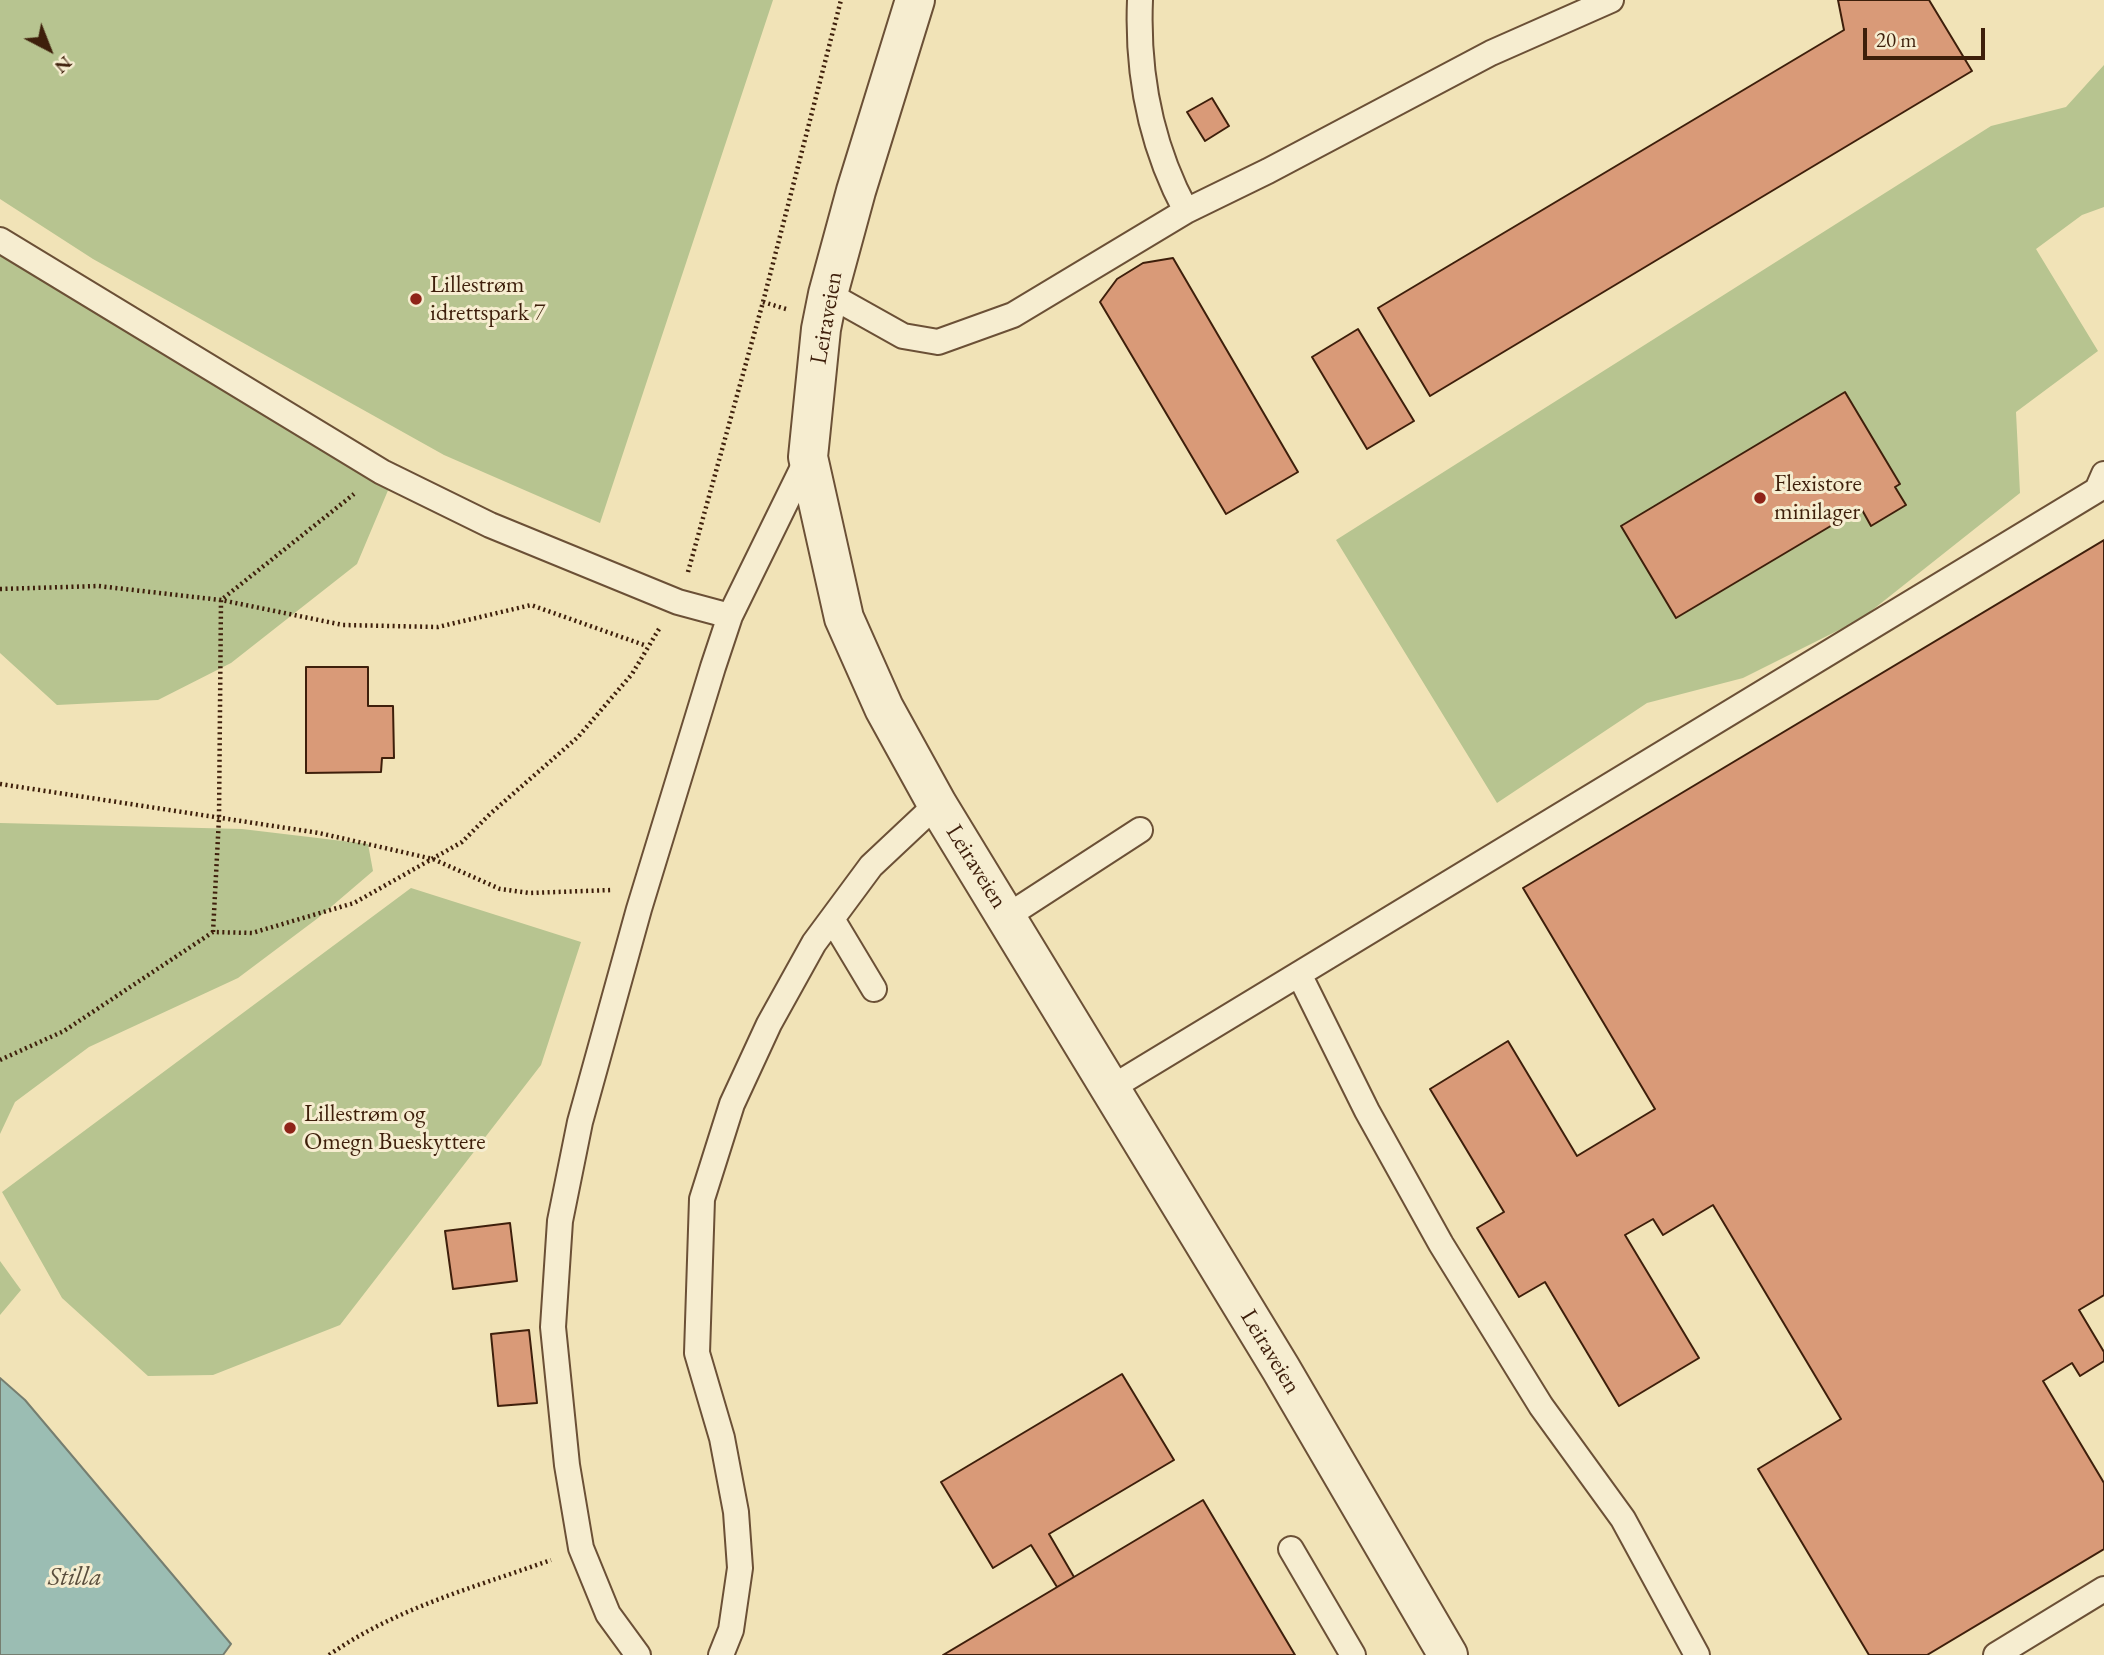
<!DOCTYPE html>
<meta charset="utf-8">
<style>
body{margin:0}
#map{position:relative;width:2104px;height:1655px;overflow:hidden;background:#f1e3b7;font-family:"EB Garamond",serif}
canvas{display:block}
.north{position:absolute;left:14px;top:14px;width:70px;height:70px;-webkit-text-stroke:5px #f6edd0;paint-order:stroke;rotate:138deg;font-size:19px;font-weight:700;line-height:28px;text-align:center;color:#3e1f0b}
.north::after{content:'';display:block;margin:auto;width:24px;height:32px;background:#3e1f0b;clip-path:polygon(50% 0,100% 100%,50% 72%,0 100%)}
.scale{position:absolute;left:1863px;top:28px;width:122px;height:32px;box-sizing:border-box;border:4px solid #3e1f0b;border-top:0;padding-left:9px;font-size:21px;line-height:24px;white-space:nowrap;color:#3e1f0b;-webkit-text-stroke:5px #f6edd0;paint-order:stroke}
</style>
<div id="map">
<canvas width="2104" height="1655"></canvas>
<div class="north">N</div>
<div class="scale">20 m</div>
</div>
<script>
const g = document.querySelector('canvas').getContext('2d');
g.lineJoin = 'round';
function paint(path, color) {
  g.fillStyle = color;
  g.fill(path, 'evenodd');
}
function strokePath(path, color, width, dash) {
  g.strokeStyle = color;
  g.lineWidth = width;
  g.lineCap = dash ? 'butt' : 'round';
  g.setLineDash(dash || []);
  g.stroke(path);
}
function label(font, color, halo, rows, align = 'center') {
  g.font = font + ' "EB Garamond",serif';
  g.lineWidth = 6;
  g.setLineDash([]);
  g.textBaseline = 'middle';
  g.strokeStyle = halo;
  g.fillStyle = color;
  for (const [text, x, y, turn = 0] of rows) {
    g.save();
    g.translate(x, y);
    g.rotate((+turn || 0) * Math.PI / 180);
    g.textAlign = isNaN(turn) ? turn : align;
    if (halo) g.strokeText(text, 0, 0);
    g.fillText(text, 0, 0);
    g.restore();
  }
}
paint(new Path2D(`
 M0 0H773L600 523 444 455 93 259 0 199Z
 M2104 65V207L2082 215 2036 249 2098 351 2016 412 2020 493 1861 619 1743 678 1647 703 1497 803 1336 540 1991 126 2066 107Z
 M0 255C133 328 258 413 389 488L357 564 231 663 158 700 57 705 0 653Z
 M0 823 242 829 368 844 373 871 318 918 238 978 89 1047 15 1102 0 1134Z
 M411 888 581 942 541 1065 340 1325 213 1375 148 1376 62 1298 2 1192Z
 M0 1261 21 1290 0 1315Z`), '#b7c490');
const water = new Path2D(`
 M0 1378 25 1400 231 1644 223 1655H0Z`);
paint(water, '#9bbdb3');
strokePath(water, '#767e70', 2);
const building = new Path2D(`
 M1838 0H1929L1972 71 1430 396 1378 308 1844 30Z
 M1212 98 1229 126 1205 141 1187 112Z
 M1173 258 1298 472 1226 514 1100 302 1117 279 1143 263Z
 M1358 329 1414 421 1367 449 1312 357Z
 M1845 392 1900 484 1895 487 1906 505 1871 526 1861 508 1676 618 1621 526Z
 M2104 540V1295L2079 1310 2104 1352V1361L2080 1376 2072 1363 2043 1381 2104 1483V1549L1927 1655H1869L1758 1469 1841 1419 1713 1205 1663 1235 1653 1219 1625 1235 1699 1358 1619 1406 1545 1282 1519 1297 1477 1228 1504 1212 1430 1089 1508 1041 1577 1156 1655 1109 1523 888Z
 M306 667H368V706H393L394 758H382L381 772 306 773Z
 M510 1223 517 1281 453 1289 445 1231Z
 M529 1330 537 1403 498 1406 491 1334Z
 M1122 1374 1174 1460 1049 1534 1074 1577 1057 1587 1031 1545 993 1568 941 1482Z
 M1203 1500 1295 1655H943L1074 1577Z`);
paint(building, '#d99a78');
strokePath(building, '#3e1f0b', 2);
const service = new Path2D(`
 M1140 0C1137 73 1151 146 1186 211
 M0 240 382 472 490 525 678 602 730 616
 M828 294 903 336 938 342 1013 315 1186 211 1268 171 1491 53 1611 0
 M1006 917 1140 830
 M832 919 874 989
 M1300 976 1367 1111 1441 1244 1541 1406 1623 1519 1697 1655
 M1111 1088 2097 490 2104 474
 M1291 1549 1353 1655
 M638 1655 608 1614 581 1548 567 1465 553 1327 560 1221 580 1122 639 909 713 667 730 616 808 457
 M721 1655 731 1630 740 1568 736 1512 722 1438 697 1353 702 1199 732 1104 769 1024 814 943 871 866 937 804
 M1996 1655 2104 1589`);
const minor = new Path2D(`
 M915 0 856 191 828 294 821 329 808 457 844 618 884 708 937 804 1281 1369 1448 1655`);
strokePath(service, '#6b5036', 28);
strokePath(minor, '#6b5036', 42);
strokePath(new Path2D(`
 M763 302 786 309
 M688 572 763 302 841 0
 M0 589 98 586 221 600 343 625 438 627 531 605 647 646
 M0 784 319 833 433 859 500 889 529 893 612 890
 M213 932 219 818 221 600 354 494
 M0 1060 64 1031 213 932 252 933 354 903 462 842 490 814 578 737 632 674 659 629
 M329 1655C396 1608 475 1587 551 1560`), '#3e1f0b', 4.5, [2, 3.5]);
strokePath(service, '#f6edd0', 24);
strokePath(minor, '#f6edd0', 38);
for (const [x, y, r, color] of [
 [416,299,7,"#8f2418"],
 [1760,498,7,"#8f2418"],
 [290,1128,7,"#8f2418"]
]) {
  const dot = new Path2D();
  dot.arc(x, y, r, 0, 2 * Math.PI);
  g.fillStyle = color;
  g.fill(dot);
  strokePath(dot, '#f6edd0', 2.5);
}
label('24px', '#3e1f0b', '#f6edd0', [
 ["Lillestrøm",430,285],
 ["idrettspark 7",430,313],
 ["Flexistore",1774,484],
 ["minilager",1774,512],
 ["Lillestrøm og",304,1114],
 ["Omegn Bueskyttere",304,1142]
], 'left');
label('24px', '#3e1f0b', '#f6edd0', [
 ["Leiraveien",827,318,-80],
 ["Leiraveien",976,867,58],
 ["Leiraveien",1270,1352,59]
]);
label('italic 26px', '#5a4e3d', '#f6edd0', [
 ["Stilla",75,1578]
]);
</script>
